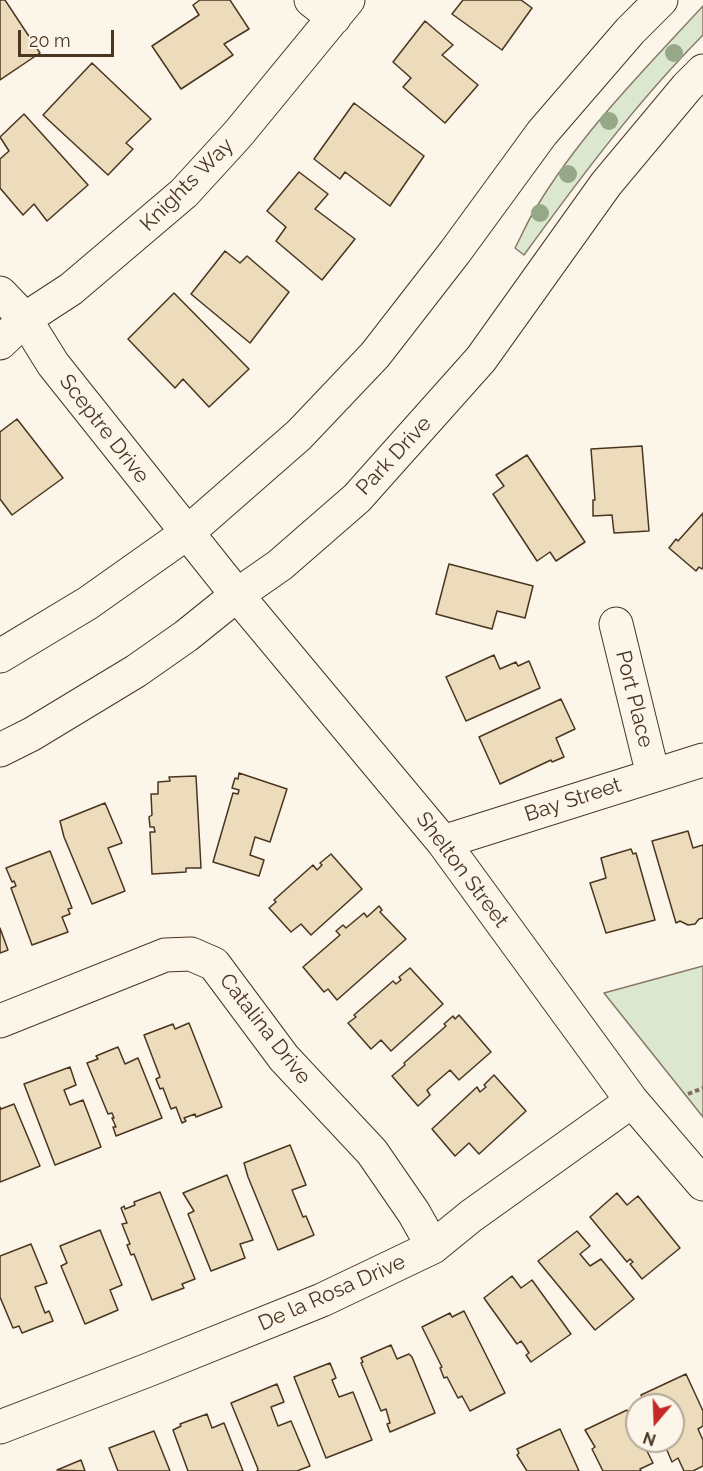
<!DOCTYPE html>
<style>
body{margin:0}
#map{position:relative;width:703px;height:1471px;overflow:hidden;background:#fbf6e9;font-family:Raleway,sans-serif}
canvas{display:block}
.north{position:absolute;left:625px;top:1393px;width:60px;height:60px;box-sizing:border-box;background:#fbf6e9;border:2px solid #b4a999;border-radius:50%;rotate:199deg;font-size:16px;font-weight:700;line-height:24px;text-align:center;color:#4a3520}
.north::after{content:'';display:block;margin:auto;width:21px;height:27px;background:#c62828;clip-path:polygon(50% 0,100% 100%,50% 72%,0 100%)}
.scale{position:absolute;left:18px;top:30px;width:96px;height:27px;box-sizing:border-box;border:3px solid #4a3520;border-top:0;padding-left:8px;font-size:18px;line-height:21px;white-space:nowrap;color:#4a3520;-webkit-text-stroke:4px #fbf6e9;paint-order:stroke}
</style>
<div id="map">
<canvas width="703" height="1471"></canvas>
<div class="north">N</div>
<div class="scale">20 m</div>
</div>
<script>
const g = document.querySelector('canvas').getContext('2d');
g.lineJoin = 'round';
function paint(path, color) {
  g.fillStyle = color;
  g.fill(path, 'evenodd');
}
function strokePath(path, color, width, dash) {
  g.strokeStyle = color;
  g.lineWidth = width;
  g.lineCap = dash ? 'butt' : 'round';
  g.setLineDash(dash || []);
  g.stroke(path);
}
function label(font, color, halo, rows, align = 'center') {
  g.font = font + ' Raleway,sans-serif';
  g.lineWidth = 4.5;
  g.setLineDash([]);
  g.textBaseline = 'middle';
  g.strokeStyle = halo;
  g.fillStyle = color;
  for (const [text, x, y, turn = 0] of rows) {
    g.save();
    g.translate(x, y);
    g.rotate((+turn || 0) * Math.PI / 180);
    g.textAlign = isNaN(turn) ? turn : align;
    if (halo) g.strokeText(text, 0, 0);
    g.fillText(text, 0, 0);
    g.restore();
  }
}
const green = new Path2D(`
 M703 6V35C636 103 580 178 524 255L515 248C522 235 528 220 536 208 581 133 644 70 703 6Z
 M703 966V1117L604 993Z`);
paint(green, '#dce7d0');
strokePath(green, '#887966', 1.5);
const building = new Path2D(`
 M0 0H5L40 53 0 80Z
 M200 0H230L249 29 224 44 233 55 181 89 152 46 199 15 193 5Z
 M463 0H521L532 8 502 50 452 14Z
 M425 21 453 45 442 55 478 85 445 123 403 87 411 78 393 62Z
 M92 63 151 119 126 143 133 149 108 175 43 115Z
 M354 103 424 156 390 206 345 172 340 179 314 159Z
 M24 114 88 185 47 221 34 204 23 215 0 188V159L9 151 0 137Z
 M299 172 328 194 315 209 355 239 322 280 276 241 286 227 267 211Z
 M225 251 240 263 247 256 289 292 250 343 191 294Z
 M174 293 249 369 209 407 183 379 175 388 128 339Z
 M17 419 63 478 12 515 0 499V432Z
 M642 446 649 531 614 533 612 515 593 516V500H595L591 449Z
 M527 455 585 542 556 561 550 552 537 561 493 494 504 486 496 475Z
 M703 513V567L702 569 699 567 696 571 669 548 676 539 678 541Z
 M449 564 533 586 525 618 497 611 492 629 436 614Z
 M494 655 500 669 516 662 518 666 529 661 540 688 466 721 446 677Z
 M561 699 575 729 556 738 564 757 552 762 551 760 500 784 479 737Z
 M239 773 287 789 270 842 255 837 250 855 264 860 259 876 213 862 233 793 238 794 239 790 232 788 235 778 238 779Z
 M196 776 201 868H186V872L152 874 150 832H155L154 827H150L149 817 152 815 151 794H158V782L170 781 169 777Z
 M105 803 122 843 108 848 125 891 92 904 64 837 60 821Z
 M688 831 693 848 703 845V918L699 919 695 924 688 925 680 921 676 923 652 841Z
 M631 849 633 854 636 853 655 920 606 933 590 883 606 878 601 858Z
 M50 851 72 908 68 909 70 914 62 917 68 932 32 945 11 888 16 886 14 881 12 882 6 868Z
 M331 854 362 889 311 935 301 924 291 932 269 908 276 902 274 900 313 865 317 870 322 865 320 863Z
 M379 906 382 910 380 912 406 939 337 1000 328 989 324 992 303 967 340 935 336 931 343 925 346 928 364 913 367 917Z
 M0 928 8 950 0 953Z
 M410 968 443 1004 391 1051 381 1040 371 1049 348 1023 356 1017 354 1015 393 981 396 984 401 980 399 977Z
 M459 1015 491 1052 459 1080 450 1070 427 1090 430 1095 418 1106 392 1076 405 1065 404 1063 446 1026 444 1024 453 1016 455 1019Z
 M189 1023 222 1107 196 1117 195 1114 184 1118 186 1121 182 1123 176 1107 171 1109 163 1088 160 1089 156 1079 160 1077 144 1035 173 1024 175 1029Z
 M118 1047 125 1064 138 1058 162 1118 116 1136 113 1127H116L112 1118H114L112 1113 108 1114 87 1063 98 1059 96 1056Z
 M70 1067 76 1085 64 1090 70 1105 83 1100 101 1147 55 1165 24 1084Z
 M494 1075 526 1111 479 1154 469 1143 455 1156 432 1129 477 1087 480 1092 486 1087 484 1085Z
 M14 1104 40 1166 0 1182V1107L1 1109Z
 M290 1145 306 1185 292 1190 303 1217 306 1216 314 1235 278 1250 248 1177 244 1163Z
 M227 1175 253 1240 240 1244 245 1258 211 1271 188 1214 194 1211 183 1193Z
 M160 1192 195 1279 182 1284 184 1288 152 1300 134 1254 131 1255 127 1245 130 1244 122 1224 127 1223 121 1208 124 1206 125 1209 135 1205 134 1202Z
 M617 1193 627 1205 638 1196 680 1248 642 1279 630 1264 633 1262 630 1259 627 1262 590 1217Z
 M100 1230 122 1285 110 1290 118 1310 85 1324 61 1266 67 1263 60 1246Z
 M577 1231 590 1246 580 1254 590 1266 601 1259 634 1299 595 1330 538 1261Z
 M31 1244 47 1283 35 1287 45 1313 49 1311 53 1321 22 1333 19 1326 13 1328 0 1297V1256Z
 M512 1276 521 1288 532 1280 571 1334 531 1362 526 1355 529 1353 524 1345 521 1341 517 1344 484 1298Z
 M464 1311 505 1393 470 1411 462 1396 458 1398 447 1377 444 1378 440 1368 442 1367 422 1327 450 1313 452 1317Z
 M391 1345 397 1359 409 1354 412 1357 435 1413 390 1432 387 1424 390 1423 386 1409 381 1411 361 1363 363 1362 361 1358Z
 M330 1363 336 1378 332 1380 339 1397 353 1392 372 1440 326 1458 294 1377Z
 M686 1374 703 1411V1426L698 1429 703 1440V1466L693 1471H684L678 1458 672 1462 663 1441H673V1405H645L641 1395Z
 M277 1384 284 1402 271 1407 278 1426 291 1421 310 1466 297 1471H257L258 1469 231 1403Z
 M627 1410 637 1431V1441H642L653 1463 640 1469 641 1471H603L592 1449 595 1447 585 1430Z
 M207 1414 212 1428 224 1423 243 1471H188L173 1430 181 1426 180 1424Z
 M560 1429 579 1471H527L517 1455 519 1453 517 1449Z
 M154 1431 170 1471H118L109 1448Z
 M81 1460 85 1471 57 1470Z`);
paint(building, '#ecdcbc');
strokePath(building, '#4a3520', 1.5);
const minor = new Path2D(`
 M311 0 334 18
 M0 293 25 319 53 364 237 595 443 842 632 1101 703 1184
 M0 343 25 319 71 289 184 193 238 134 348 0
 M616 624 653 775
 M0 656 88 603 187 533 299 435 375 355 455 252 542 133 630 31 661 0
 M0 750 32 734 136 671 186 636 237 595 280 565 357 498 481 359 606 184 687 87 703 71
 M443 842 703 760
 M0 1021 165 955 191 954 214 964 284 1058 372 1152 414 1213 433 1247
 M0 1427 148 1370 322 1300 433 1247 471 1216 632 1101`);
strokePath(minor, '#4a3520', 35);
strokePath(new Path2D(`
 M688 1094 703 1088`), '#7f6f5c', 4, [4.5, 3]);
strokePath(minor, '#fbf6e9', 33);
g.fillStyle = '#96a887';
for (const [x, y] of [
 [674,53],
 [609,121],
 [568,174],
 [540,213]
]) {
  g.beginPath();
  g.arc(x, y, 9, 0, 2 * Math.PI);
  g.fill();
}
label('21px', '#4a3520', '#fbf6e9', [
 ["Knights Way",187,185,-45],
 ["Sceptre Drive",104,429,52],
 ["Park Drive",394,456,-47],
 ["Port Place",634,699,76],
 ["Bay Street",573,800,-18],
 ["Shelton Street",462,870,53],
 ["Catalina Drive",265,1029,52],
 ["De la Rosa Drive",332,1293,-24]
]);
</script>
